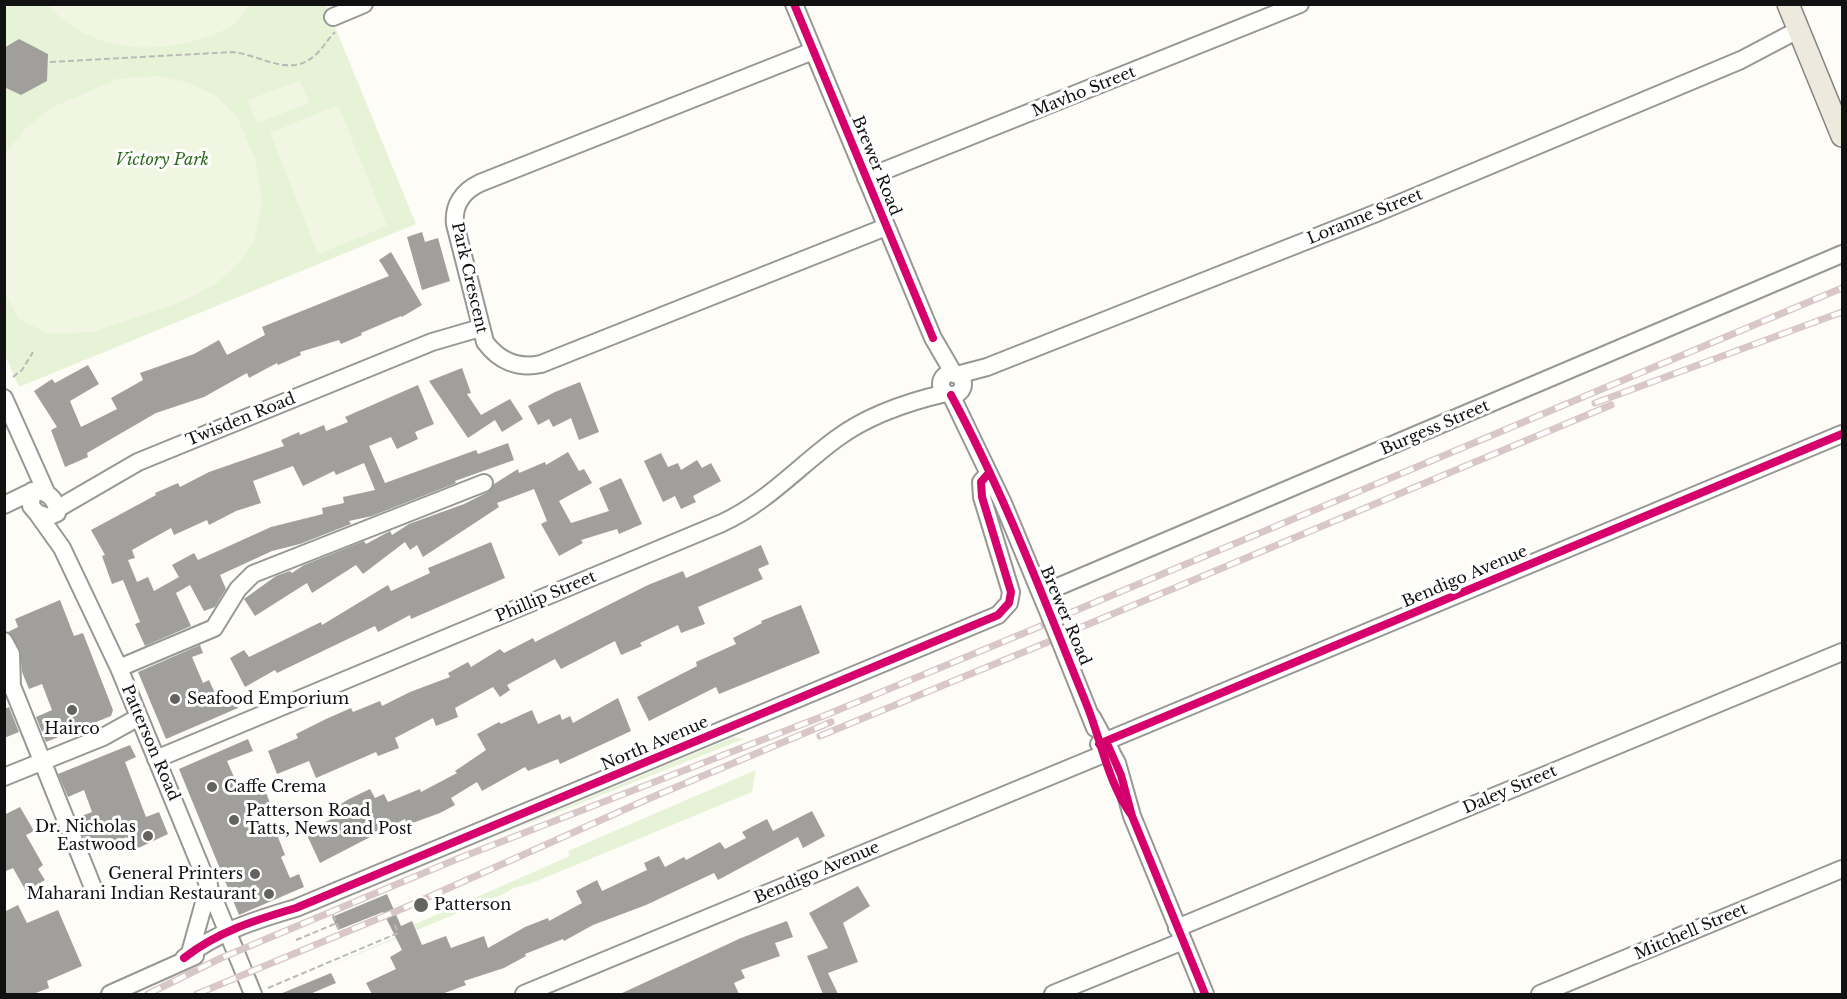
<!DOCTYPE html>
<style>
body{margin:0}
#map{position:relative;width:1847px;height:999px;overflow:hidden;background:#fdfcf7;font-family:"Libre Baskerville",serif}
canvas{display:block}
.frame{position:absolute;inset:0;border:6px solid #111;pointer-events:none}
</style>
<div id="map">
<canvas width="1847" height="999"></canvas>
<div class="frame"></div>
</div>
<script>
const g = document.querySelector('canvas').getContext('2d');
g.lineJoin = 'round';
function paint(path, color) {
  g.fillStyle = color;
  g.fill(path, 'evenodd');
}
function strokePath(path, color, width, dash) {
  g.strokeStyle = color;
  g.lineWidth = width;
  g.lineCap = dash ? 'butt' : 'round';
  g.setLineDash(dash || []);
  g.stroke(path);
}
function label(font, color, halo, rows, align = 'center') {
  g.font = font + ' "Libre Baskerville",serif';
  g.lineWidth = 6;
  g.setLineDash([]);
  g.textBaseline = 'middle';
  g.strokeStyle = halo;
  g.fillStyle = color;
  for (const [text, x, y, turn = 0] of rows) {
    g.save();
    g.translate(x, y);
    g.rotate((+turn || 0) * Math.PI / 180);
    g.textAlign = isNaN(turn) ? turn : align;
    if (halo) g.strokeText(text, 0, 0);
    g.fillText(text, 0, 0);
    g.restore();
  }
}
paint(new Path2D(`
 M4 5H326L416 224 19 387 4 353Z
 M734 737 744 739 492 838Z
 M756 770 752 792 532 883 514 888 502 895 310 974 415 929 413 925 570 856 568 851Z`), '#e7f3d7');
paint(new Path2D(`
 M48 5H250C245 11 239 20 232 25 221 33 205 38 193 41 140 55 85 47 48 5Z
 M158 76 186 82 217 96 237 117 255 158 262 202 254 243 237 265 217 283 183 301 93 332 48 334 19 319 5 294V154L24 130 51 108 117 79Z
 M300 81 309 103 257 123 248 100Z
 M338 105 387 226 318 254 270 133Z`), '#f0f6e1');
paint(new Path2D(`
 M19 39 48 54 47 81 21 95 4 87V48Z
 M422 232 425 242 438 238 450 281 422 290 407 237Z
 M391 252 422 305 402 317 401 316 361 333 362 335 341 344 339 340 300 352 301 355 278 365 277 363 249 378 247 373 204 397 156 413 87 453 88 457 65 467 51 430 57 427 34 391 52 379 55 383 88 365 99 384 70 401 81 427 117 409 111 398 143 380 140 373 194 354 219 340 227 355 265 335 262 327 389 276 379 260Z
 M462 368 471 393 467 394 481 415 510 399 523 419 502 432 495 420 468 438 429 381Z
 M580 382 599 432 579 440 571 418 553 427 549 419 538 425 528 406 555 392Z
 M418 385 434 424 415 432 418 439 397 449 391 437 369 446 385 483 476 450 478 454 508 443 514 460 455 481 456 483 372 516 349 521 351 524 300 544 272 551 220 575 226 589 215 607 204 611 190 585 176 593 191 626 145 646 135 624 140 622 123 580 112 584 102 556 105 555 91 530 156 495 155 493 178 483 180 487 209 472 284 446 281 440 299 432 300 435 324 425 326 431 348 422 345 417ZM364 463 375 490 343 497 344 503 322 508 323 514 271 527 198 560 194 553 172 565 179 577 154 591 148 577 137 582 128 560 135 558 132 550 171 528 174 535 207 520 209 525 236 511 261 503 253 481 293 466 303 486 334 471 336 475Z
 M568 452 579 471 584 469 592 483 559 501 571 523 609 511 599 488 621 478 642 524 619 534 617 529 581 540 583 543 559 556 541 524 547 521 534 489 497 503 499 507 423 557 417 545 410 550 405 542 363 574 356 565 312 593 307 583 255 616 244 599 276 576 290 571 292 573 304 565 364 541 366 544 390 531 392 535 409 524 464 504 488 492 494 484 518 469 519 473 545 462 546 465Z
 M661 453 668 467 678 463 681 470 697 460 702 468 711 463 721 481 693 496 696 502 681 509 675 496 663 502 644 461Z
 M491 542 505 578 411 619 410 615 378 632 375 626 277 673 275 670 245 687 230 658 244 650 249 657 321 622 322 625 388 585 391 591 430 573 428 568Z
 M761 545 769 564 758 569 763 579 698 607 705 624 681 633 678 625 640 643 642 646 621 655 615 641 561 669 555 659 507 685 510 690 500 697 493 687 455 708 458 717 436 726 433 718 395 738 399 748 378 756 376 752 316 778 309 761 277 774 268 751 298 738 296 734 326 719 351 708 353 712 380 701 382 706 410 692 450 677 448 673 468 662 471 667 500 649 504 653 533 638 535 642 648 585 683 571 686 578Z
 M60 600 74 636 83 633 113 710 111 716 46 742 36 717 52 710 42 684 29 689 22 672 20 650 8 632 18 627 15 619Z
 M801 605 820 653 719 694 716 687 649 721 637 697 697 666 696 662 736 644 733 638 762 623 761 621Z
 M200 645 203 653 192 657 203 683 209 680 219 702 233 696 238 708 166 739 138 672Z
 M618 698 631 731 560 764 558 759 528 771 525 767 482 791 477 782 451 798 455 805 440 813 407 825 405 819 320 863 305 831 334 818 329 811 349 799 370 789 375 798 384 794 388 802 420 789 421 792 457 773 455 771 486 750 477 734 499 722 501 724 532 710 538 724 560 714 562 720 570 716 573 723Z
 M9 707 19 732 4 738V709Z
 M248 739 253 751 227 761 237 784 259 775 272 808 254 816 263 837 276 832 285 855 281 857 290 878 299 874 304 887 239 915 179 769Z
 M130 745 136 757 125 762 146 817 159 812 168 834 132 851 127 837 90 852 76 818 92 812 84 790 68 797 58 774Z
 M20 807 34 831 26 835 43 865 38 869 45 880 26 891 13 868 4 872V815Z
 M812 811 825 836 803 848 798 837 718 880 714 873 646 905 593 925 564 941 563 939 525 954 526 956 504 968 464 981 466 985 442 994H372L366 983 396 969 390 957 402 950 383 912 338 930 332 917 387 894 401 926 412 921 422 945 446 936 451 948 484 936 488 948 525 927 548 918 549 921 582 903 576 891 597 880 602 891 647 870 644 863 659 856 665 867 684 857 686 860 720 842 725 849 746 838 742 832 767 819 773 831Z
 M858 886 870 906 843 923 858 962 828 973 838 994H823L807 956 828 948 809 913Z
 M18 905 27 923 58 910 82 966 47 981 49 988 33 994H4V912Z
 M787 921 793 937 775 943 780 956 741 970 745 978 734 983 739 994H620L741 938Z
 M331 973 336 983 310 994H280Z`), '#a19f9c');
const minor = new Path2D(`
 M794 4 933 338 954 374
 M333 17 364 4
 M813 51 480 183C463 191 453 205 455 224L485 342C499 361 518 369 541 364L886 227
 M866 178 1300 4
 M941 384a11 11 0 1 1 22 0a11 11 0 1 1-22 0Z
 M957 375 987 367 1374 214 1741 60 1798 30
 M951 395 1003 503 1050 616
 M4 398 46 492
 M32 491C46 490 57 498 57 513L48 517 37 513 31 506Z
 M4 505 31 492
 M57 509 138 462 432 342 480 328
 M37 513 62 548 119 668 253 994
 M1041 594 1842 254
 M4 641 11 654 12 686 94 890
 M1061 643 1095 728
 M119 668 214 628 238 589 253 574 484 483
 M1092 717 1117 763 1132 816 1205 994
 M1099 744 1842 434
 M156 759 722 523C766 503 798 467 836 439 868 415 907 402 946 393
 M4 777 103 737 139 717
 M1177 928 1842 652
 M190 953 209 885
 M184 958C217 932 255 920 296 908L998 615 1009 603 1011 592 982 497 981 482 988 474
 M110 994 195 956
 M524 994 1111 751
 M1053 994 1183 941
 M1540 994 1842 869`);
const major = new Path2D(`
 M1788 4 1842 136`);
strokePath(minor, '#979795', 20);
strokePath(major, '#858482', 24);
strokePath(new Path2D(`
 M50 62 233 52C260 55 289 77 313 57 322 50 327 40 335 32
 M13 377 22 370 33 352
 M333 915 340 931
 M296 940 337 923
 M268 988 398 933 395 925`), '#b9b9b8', 2, [6, 3]);
strokePath(minor, '#fffffe', 16);
strokePath(major, '#ede9dc', 21);
const rail = new Path2D(`
 M1595 403 1842 312
 M1065 615 1842 288
 M1072 631 1611 405
 M820 736 1048 642
 M148 994 221 958 457 859 826 715 1041 626
 M197 994 404 908 648 799 831 722`);
strokePath(rail, '#d9c6c7', 7);
strokePath(rail, '#fff', 4.5, [14]);
const minorBridge = new Path2D(`
 M1050 616 1061 643`);
strokePath(minorBridge, '#979795', 20, []);
strokePath(minorBridge, '#fffffe', 16);
strokePath(new Path2D(`
 M794 4 933 338
 M951 395C1004 493 1044 600 1086 703 1102 742 1107 781 1132 816
 M1106 741 1121 775 1132 816 1205 994
 M1099 744 1842 434
 M184 958C217 932 255 920 296 908L998 615 1009 603 1011 592 982 497 981 482 988 474`), '#d6006c', 8);
for (const [x, y, r, color] of [
 [175,699,6,"#646362"],
 [72,710,6,"#646362"],
 [212,787,6,"#646362"],
 [234,820,6,"#646362"],
 [148,836,6,"#646362"],
 [255,874,6,"#646362"],
 [269,894,6,"#646362"],
 [421,905,8,"#646362"]
]) {
  const dot = new Path2D();
  dot.arc(x, y, r, 0, 2 * Math.PI);
  g.fillStyle = color;
  g.fill(dot);
  strokePath(dot, '#fff', 2);
}
label('16px', '#111', '#fff', [
 ["Mavho Street",1084,92,-22],
 ["Brewer Road",876,166,68],
 ["Loranne Street",1365,217,-22],
 ["Park Crescent",469,278,77],
 ["Twisden Road",241,420,-22],
 ["Burgess Street",1435,428,-23],
 ["Bendigo Avenue",1465,577,-23],
 ["Phillip Street",546,597,-23],
 ["Brewer Road",1065,616,67],
 ["Patterson Road",150,743,67],
 ["North Avenue",655,744,-23],
 ["Daley Street",1510,790,-23],
 ["Bendigo Avenue",817,873,-23],
 ["Mitchell Street",1691,932,-23]
]);
label('italic 16px', '#2f6b1f', '#fff', [
 ["Victory Park",162,160]
]);
label('16px', '#111', '#fff', [
 ["Seafood Emporium",187,699],
 ["Hairco",72,729,"center"],
 ["Caffe Crema",224,787],
 ["Patterson Road",246,811],
 ["Tatts, News and Post",246,829],
 ["Dr. Nicholas",136,827,"right"],
 ["Eastwood",136,845,"right"],
 ["General Printers",243,874,"right"],
 ["Maharani Indian Restaurant",257,894,"right"],
 ["Patterson",434,905]
], 'left');
</script>
